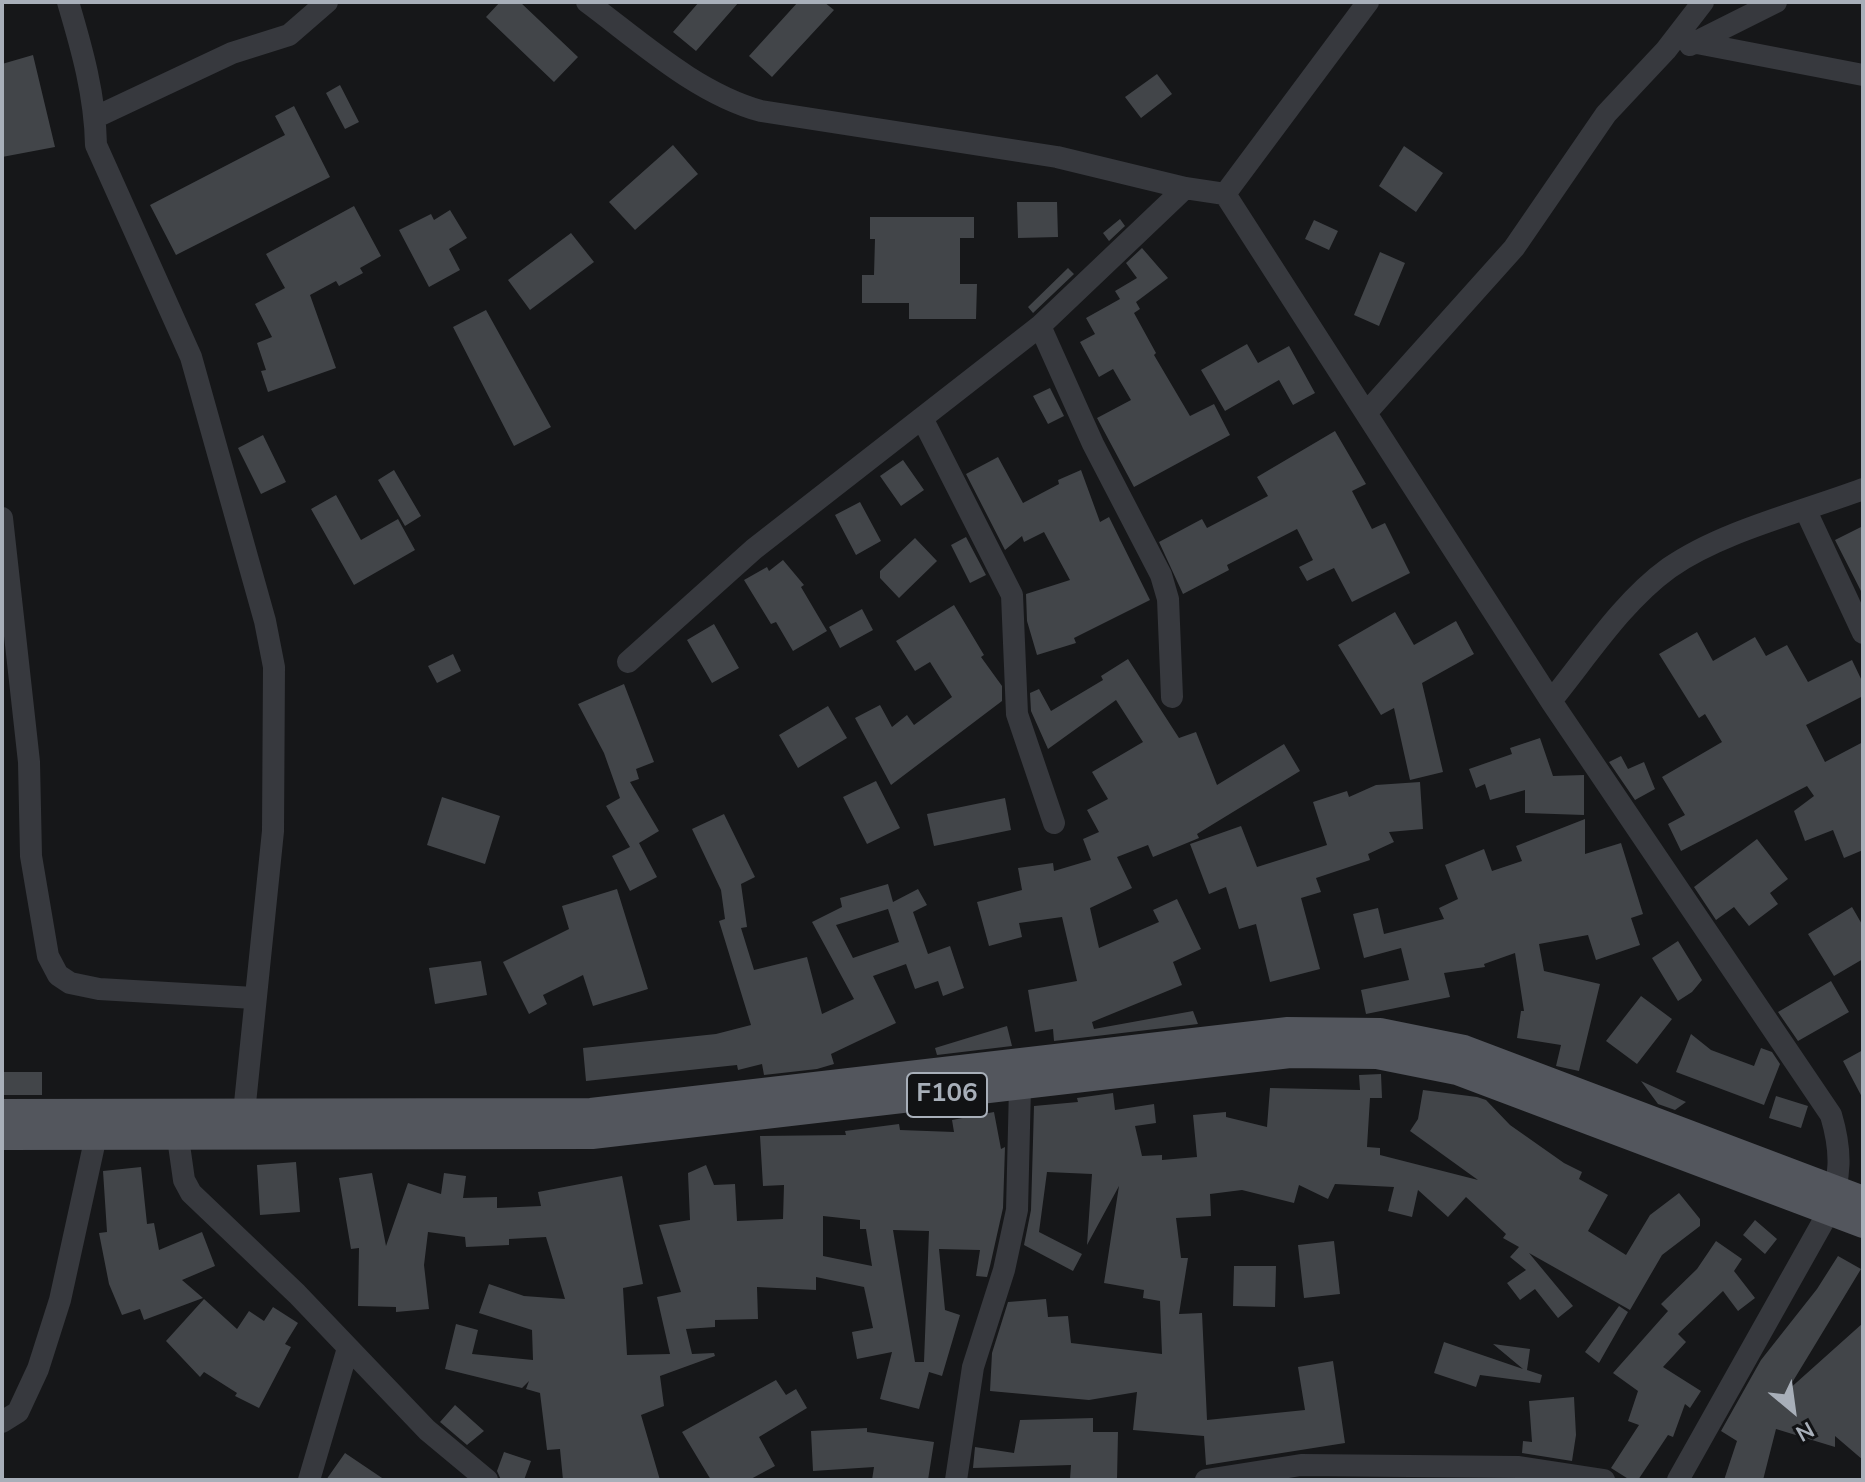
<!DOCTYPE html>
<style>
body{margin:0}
#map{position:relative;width:1865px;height:1482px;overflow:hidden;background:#161719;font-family:"Nunito Sans",sans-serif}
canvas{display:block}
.frame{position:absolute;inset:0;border:4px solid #a8afb9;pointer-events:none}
.north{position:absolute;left:1753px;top:1370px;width:80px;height:80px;-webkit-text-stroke:6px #111214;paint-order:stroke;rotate:151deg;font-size:22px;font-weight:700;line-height:32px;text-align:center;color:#a8afb9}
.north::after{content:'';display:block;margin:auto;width:28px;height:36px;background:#a8afb9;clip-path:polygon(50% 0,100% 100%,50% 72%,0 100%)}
</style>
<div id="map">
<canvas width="1865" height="1482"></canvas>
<div class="frame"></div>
<div class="north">N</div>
</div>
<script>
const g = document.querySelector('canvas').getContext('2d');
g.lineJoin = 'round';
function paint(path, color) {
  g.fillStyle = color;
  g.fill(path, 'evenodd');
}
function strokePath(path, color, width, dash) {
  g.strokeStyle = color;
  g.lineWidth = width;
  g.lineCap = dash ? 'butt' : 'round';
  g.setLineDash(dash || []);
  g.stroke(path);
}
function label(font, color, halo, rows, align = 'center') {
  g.font = font + ' "Nunito Sans",sans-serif';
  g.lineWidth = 8;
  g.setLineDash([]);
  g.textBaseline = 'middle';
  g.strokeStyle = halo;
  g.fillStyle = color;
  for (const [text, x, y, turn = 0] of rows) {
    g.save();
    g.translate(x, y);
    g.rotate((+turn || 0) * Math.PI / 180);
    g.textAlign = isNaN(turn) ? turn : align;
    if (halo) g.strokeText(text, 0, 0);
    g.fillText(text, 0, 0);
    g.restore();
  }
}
paint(new Path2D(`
 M500 2H520L578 57 554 82 486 17Z
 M699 2H739L696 51 673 32Z
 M798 2H824L834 10 772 77 749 56Z
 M33 55 55 147 2 157V64Z
 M1157 74 1172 94 1141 118 1125 97Z
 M340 85 359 122 345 129 326 93Z
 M294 106 330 177 176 255 150 205 285 135 275 116Z
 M673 145 698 174 635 230 609 202Z
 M1404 146 1443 173 1416 212 1379 186Z
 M1017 202H1057L1058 237 1018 238Z
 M354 206 381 256 360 268 363 273 339 286 336 281 310 295 336 368 268 392 261 371 266 370 257 343 272 337 255 304 285 288 266 254Z
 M450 210 467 238 449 249 460 270 429 287 399 230 431 214 434 220Z
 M870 217H974V238H960V284H977L976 319H909V303H862V275H874L875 239H870Z
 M1120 219 1125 226 1109 241 1103 233Z
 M1314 220 1338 231 1329 250 1305 239Z
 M571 233 594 262 530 310 508 280Z
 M1142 248 1168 278 1136 302 1140 309 1134 313 1156 353 1154 355 1190 416 1214 404 1230 435 1134 487 1097 418 1131 400 1113 369 1099 377 1080 342 1095 334 1086 318 1120 299 1115 291 1137 278 1126 263Z
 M1380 252 1405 263 1379 326 1354 315Z
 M1068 268 1074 274 1033 313 1028 307Z
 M486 310 551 427 514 446 453 327Z
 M1247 344 1258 363 1289 346 1315 393 1293 405 1279 380 1225 411 1201 370Z
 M1050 388 1064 416 1048 424 1033 396Z
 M1335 431 1366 484 1352 491 1372 529 1385 523 1410 573 1352 602 1334 568 1307 581 1299 567 1313 560 1297 529 1227 565 1229 570 1183 594 1159 542 1202 519 1207 528 1268 496 1257 477Z
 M263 435 286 482 261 494 238 448Z
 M998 457 1023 503 1059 484 1058 480 1081 470 1100 522 1109 517 1150 600 1074 638 1076 643 1037 655 1027 621 1026 594 1070 580 1044 532 1024 542 1022 536 1005 550 966 474Z
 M903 460 924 490 901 506 880 476Z
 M394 470 421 516 405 526 378 480Z
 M336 495 361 540 398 519 415 550 354 585 311 509Z
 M860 502 881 541 856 555 835 515Z
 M1863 526V595L1835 540Z
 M966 537 986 575 970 583 951 545Z
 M915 538 937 561 899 598 880 578V571Z
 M783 560 804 585 801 587 827 631 793 651 776 622 771 624 744 580 767 567 769 571Z
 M954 605 984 655 981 657 1002 686V701L891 785 855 718 880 705 892 727 907 715 914 725 952 697 930 662 915 671 896 641Z
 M862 609 873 630 840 648 829 627Z
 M1395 612 1414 645 1456 621 1474 654 1422 683 1443 772 1410 780 1394 708 1381 715 1338 645Z
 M714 624 739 668 712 683 687 640Z
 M1697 632 1713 661 1755 637 1766 656 1787 645 1808 682 1852 660 1863 683V696L1806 725 1825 762 1863 742V850L1844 858 1833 830 1805 841 1794 811 1814 796 1807 786 1681 851 1668 824 1685 815 1662 777 1722 742 1705 714 1699 718 1659 654Z
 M453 654 461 671 437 683 428 666Z
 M1128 659 1179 738 1196 732 1217 785 1284 744 1300 771 1197 834 1199 838 1153 857 1148 845 1117 857 1132 888 1090 908 1099 948 1159 922 1153 910 1177 899 1201 949 1173 962 1182 985 1092 1022 1094 1029 1193 1011 1198 1024 1054 1041 1053 1029 1035 1032 1028 990 1077 981 1062 917 1019 923 1022 937 989 946 977 902 1022 890 1018 868 1053 863 1054 871 1091 860 1083 839 1099 832 1087 810 1108 799 1092 772 1143 742 1116 700 1048 749 1031 711 1030 693 1039 689 1051 711 1103 680 1101 676Z
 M624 684 654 762 636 769 639 779 630 782 659 831 639 843 657 877 630 891 612 856 630 847 606 806 620 798 604 753 578 704Z
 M828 706 847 738 798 768 779 735Z
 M1540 738 1553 776 1584 775V815L1525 813V790L1490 800 1485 784 1476 788 1469 769 1512 754 1510 748Z
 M1621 756 1628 769 1644 762 1655 789 1635 800 1609 762Z
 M876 781 900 828 867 844 843 797Z
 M1420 782 1423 829 1389 832 1394 842 1368 854 1370 860 1316 878 1321 892 1301 898 1320 969 1270 982 1256 924 1239 929 1226 887 1209 894 1190 844 1241 826 1257 867 1327 845 1313 802 1347 791 1349 797 1376 785Z
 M442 797 500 816 485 864 427 845Z
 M1005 798 1011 830 934 846 927 814Z
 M724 814 755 877 741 884 747 927 741 928 754 970 807 957 822 1014 854 999 812 922 842 907 840 898 888 884 893 902 918 889 927 905 913 912 928 954 950 946 964 988 943 996 938 981 915 989 906 964 873 976 896 1023 831 1054 834 1064 817 1069 764 1075 762 1064 738 1070 737 1065 586 1081 583 1048 716 1034 751 1025 719 921 725 919 721 890 692 829ZM888 909 899 942 853 958 836 925Z
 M1585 819V854L1621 843 1643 914 1631 918 1640 945 1596 960 1588 935 1539 944 1544 971 1600 984 1579 1071 1556 1066 1561 1045 1517 1038 1521 1011H1524L1515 953 1484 964 1485 967 1444 973 1450 997 1366 1014 1361 990 1409 980 1401 948 1364 958 1353 914 1378 908 1384 934 1444 919 1439 908 1458 899 1445 865 1484 849 1492 871 1522 861 1516 846Z
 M1757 839 1788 879 1770 893 1778 904 1749 926 1734 907 1716 920 1694 887Z
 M617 889 648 989 593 1006 583 975 543 995 547 1004 529 1014 503 962 569 929 562 906Z
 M1852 907 1863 926V959L1834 976 1808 934Z
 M1678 941 1702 980 1692 992 1678 1001 1652 958Z
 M481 961 487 995 435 1004 429 968Z
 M1831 981 1849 1012 1798 1041 1778 1012Z
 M1641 996 1672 1019 1637 1064 1606 1041Z
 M1007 1026 1012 1046 937 1055 935 1048Z
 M1691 1034 1711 1050 1754 1066 1761 1048 1772 1052 1780 1064 1764 1105 1676 1072Z
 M1863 1050V1099L1843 1061Z
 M3 1072H42V1095H3Z
 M1381 1074 1382 1098H1370L1367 1147 1380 1148V1155L1478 1180 1410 1131 1418 1119 1423 1090 1477 1097 1486 1100 1510 1125 1564 1163 1582 1172 1579 1179 1608 1195 1588 1231 1626 1255 1650 1215 1679 1193 1700 1219V1226L1662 1255 1630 1310 1529 1253 1573 1306 1558 1318 1535 1289 1520 1300 1507 1283 1526 1270 1510 1257 1519 1247 1503 1238 1506 1234 1466 1197 1448 1217 1418 1190 1412 1217 1388 1211 1394 1187 1335 1184 1328 1199 1299 1185 1294 1203 1242 1190 1210 1194 1211 1216 1176 1218 1181 1258H1188L1179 1314 1202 1313 1207 1420 1305 1410 1298 1367 1333 1361 1345 1443 1206 1465 1204 1436 1133 1430 1137 1392 1089 1400 990 1391 992 1353 1008 1302 1046 1299 1048 1317 1068 1316 1071 1343 1162 1354 1160 1301 1143 1298 1144 1290 1104 1283 1119 1186 1087 1245 1092 1174 1047 1172 1039 1232 1082 1254 1073 1271 1024 1245 1031 1210 1034 1106 1078 1102 1077 1098 1113 1093 1115 1110 1154 1104 1156 1123 1135 1126 1142 1156 1162 1155V1160L1197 1157 1193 1115 1226 1112V1117L1267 1127 1270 1088 1360 1090 1359 1075Z
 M1641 1081 1686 1102 1675 1110 1658 1104Z
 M1776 1096 1808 1106 1801 1128 1769 1118Z
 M994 1112 1001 1149 1005 1147 1003 1208 990 1266 987 1277 976 1276 980 1250 939 1249 945 1310 960 1315 942 1376 929 1372 919 1409 880 1399 892 1352 857 1359 852 1332 873 1328 864 1287 816 1277V1290L757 1287 758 1319 715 1320V1327L686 1329 692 1354 714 1353 715 1356 660 1376 664 1406 641 1415 660 1480H563L560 1449 547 1450 540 1393 526 1389 529 1381 522 1388 445 1369 456 1324 478 1330 472 1354 533 1360 532 1330 479 1313 489 1284 524 1296 565 1299 546 1237 509 1239V1245L466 1247 465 1237 428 1232 424 1265 429 1309 396 1312V1307L358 1306 359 1248 351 1249 339 1178 372 1173 386 1246 408 1183 441 1194 444 1173 466 1176 463 1198 497 1197V1208L541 1206 538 1192 622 1176 643 1284 623 1288 627 1355 670 1354 657 1297 681 1292 659 1225 690 1220 688 1173 706 1165 714 1185 735 1184 737 1221 783 1219 784 1185 763 1186 760 1136 846 1135 845 1131 899 1124 900 1130 954 1132 952 1120ZM823 1216 860 1220V1229H866L872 1266 823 1256ZM893 1230 929 1231 924 1362H915Z
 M296 1162 300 1212 260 1215 257 1165Z
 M141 1167 147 1224 154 1223 159 1250 202 1232 215 1266 182 1280 203 1298 144 1320 140 1309 122 1315 109 1284 99 1233 107 1232 103 1171Z
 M1755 1220 1777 1239 1765 1254 1743 1235Z
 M1334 1241 1340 1294 1304 1298 1298 1245Z
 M1716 1241 1742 1259 1734 1271 1755 1298 1738 1311 1723 1291 1678 1334 1686 1342 1663 1367 1701 1391 1690 1408 1685 1404 1673 1437 1668 1435 1638 1480H1630L1611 1468 1639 1425 1628 1421 1638 1391 1613 1373 1668 1311 1661 1304 1697 1269Z
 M1838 1256 1861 1269 1787 1391 1863 1323V1460L1835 1436V1447L1776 1429 1763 1480H1724L1737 1441 1721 1431 1761 1360 1817 1289Z
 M1234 1266H1276L1275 1307 1233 1306Z
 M204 1299 237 1329 249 1311 264 1321 273 1307 298 1323 285 1344 291 1347 259 1408 235 1396 237 1393 204 1372 200 1377 166 1341Z
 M1619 1306 1628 1312 1599 1363 1585 1352Z
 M1444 1342 1523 1369 1493 1344 1530 1349 1527 1370 1542 1375 1540 1383 1480 1375 1476 1387 1434 1373Z
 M776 1380 786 1395 796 1389 807 1408 759 1437 775 1466 749 1480H711L682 1432Z
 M1574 1397 1576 1435 1572 1461 1522 1453 1523 1441 1532 1442 1529 1401Z
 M455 1405 484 1431 467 1445 440 1422Z
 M1093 1418V1432H1118L1117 1480 1070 1479 1071 1465 973 1468 975 1447 1014 1453 1020 1420Z
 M867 1428V1432L934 1442 928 1480H872L874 1467 813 1471 811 1431Z
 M504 1452 531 1461 524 1480H501L497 1471Z
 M345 1453 385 1480H326Z`), '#424549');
strokePath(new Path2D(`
 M68 2C82 49 95 95 96 145L191 357 265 621 274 667 273 831 244 1113
 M587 2C641 42 696 93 761 111L1057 157 1185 188 1225 194 1551 701 1831 1115C1842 1152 1841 1177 1828 1213L1678 1480
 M1697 43 1863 75
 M1690 45 1776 2
 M96 117 232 53 289 35 327 2
 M1225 194 1368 2
 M1040 326 1093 444 1161 575 1168 599 1172 697
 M1367 412 1514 248 1606 114 1666 50 1703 2
 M923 420 1012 595 1017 714 1054 823
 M1806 511 1863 633
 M2 518 29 762 31 856 48 956 58 975 70 983 99 989 254 998
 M628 662 754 549 1040 326 1185 188
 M1551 701C1587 657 1622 602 1669 568 1722 531 1802 512 1863 489
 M178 1138 184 1180 191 1193 297 1294 427 1430 487 1480
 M2 1422 18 1412 38 1369 60 1300 96 1136
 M309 1480 348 1348
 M956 1480 973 1367 1004 1270 1017 1210 1020 1087
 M1206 1480 1301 1465 1519 1467 1604 1480`), '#37393e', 22);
strokePath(new Path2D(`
 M2 1113 591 1112 1288 1031 1380 1032 1464 1049 1863 1200
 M2 1136 592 1135 1290 1054 1377 1055 1457 1071 1863 1224`), '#53565d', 28);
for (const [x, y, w] of [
 [947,1095,80]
]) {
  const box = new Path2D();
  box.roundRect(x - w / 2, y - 22, w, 44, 6);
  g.fillStyle = '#111214';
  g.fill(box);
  strokePath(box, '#a8afb9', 2);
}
label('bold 26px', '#a8afb9', null, [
 ["F106",947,1095]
]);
</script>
